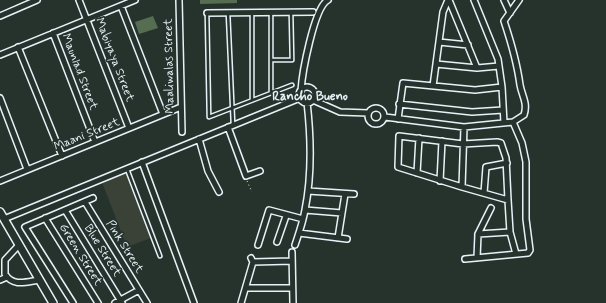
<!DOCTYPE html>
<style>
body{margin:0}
canvas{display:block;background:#26332d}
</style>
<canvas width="606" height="303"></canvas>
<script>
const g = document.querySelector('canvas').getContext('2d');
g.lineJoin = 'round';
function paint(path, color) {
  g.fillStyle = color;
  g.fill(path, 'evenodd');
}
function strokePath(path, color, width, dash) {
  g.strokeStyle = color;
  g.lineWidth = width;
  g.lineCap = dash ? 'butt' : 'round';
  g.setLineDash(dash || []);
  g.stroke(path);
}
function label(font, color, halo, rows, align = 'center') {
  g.font = font + ' Mynerve,sans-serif';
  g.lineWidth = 3.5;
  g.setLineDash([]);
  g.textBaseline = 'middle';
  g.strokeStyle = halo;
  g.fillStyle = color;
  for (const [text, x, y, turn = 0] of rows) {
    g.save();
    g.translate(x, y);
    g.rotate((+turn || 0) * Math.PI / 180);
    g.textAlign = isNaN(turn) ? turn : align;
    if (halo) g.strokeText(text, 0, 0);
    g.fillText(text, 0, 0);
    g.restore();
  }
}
paint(new Path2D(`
 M130 170 156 236 127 247 102 182Z`), '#3a4238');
paint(new Path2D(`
 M200 0H237V3L200 4Z
 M153 16 158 28 139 34 135 22Z`), '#566d51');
const service = new Path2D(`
 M271 12V93
 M207 13 209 117 292 85
 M228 13 233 124
 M252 13V100
 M271 60H292L291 13
 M127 169 160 256`);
const minor = new Path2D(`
 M79 0 129 128
 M179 0 182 132
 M449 0 477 68 499 66
 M474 0 498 59 502 87 504 123
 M504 0 510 13
 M121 6 163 114
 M207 13 313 12
 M0 16 37 0
 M53 33 95 142
 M439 42 468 45
 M18 47 62 156
 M0 55 135 0
 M436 64 477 68
 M433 86 443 12 448 0
 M299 95a8 8 0 1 1 16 0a8 8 0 1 1-16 0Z
 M301 91C302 74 314 7 328 0
 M0 98 27 169
 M313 100 340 112 368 113
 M399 104 472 112 503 110
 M368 116a8 8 0 1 1 16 0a8 8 0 1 1-16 0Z
 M385 117 464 127 513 122 522 143 526 162V219L530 250 528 253 465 259
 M398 119 403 83 475 90 502 87
 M513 122 524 115C528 103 522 96 520 85 517 62 511 42 504 21L519 0
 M228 127 246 176 260 171
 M464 127 462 187 508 200 510 232 516 254
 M199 139 208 171 219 192
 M142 162 194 303
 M417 173 419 138
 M0 181 181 107
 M440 181 442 141
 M462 187 398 167 399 136 463 144 497 142 501 143 506 158 508 200
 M308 191 354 194
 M484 193 486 167 507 163
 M85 202 147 303
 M65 210 122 303
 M305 210 342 213
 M45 218 98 303
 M4 219 300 98
 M299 233 347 239
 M478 234 491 208
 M338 238 345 194
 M277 242 286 216
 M258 245 269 210 303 219
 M295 245C299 233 303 222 305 210 312 175 311 137 307 102
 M18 246 5 260V274C13 287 26 282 39 280
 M292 252 293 303
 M477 258 478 234 510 232
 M253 262 292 261
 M0 280 7 277
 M246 288H292
 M73 303 25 227 93 198
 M115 303 139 290
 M241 303 253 262 251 258`);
const secondary = new Path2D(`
 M0 212 53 303`);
strokePath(service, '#e8f1f8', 5.5);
strokePath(minor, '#e8f1f8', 8);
strokePath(secondary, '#e8f1f8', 10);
strokePath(new Path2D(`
 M247 181 252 192`), '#e8f1f8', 1, [1, 3]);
strokePath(service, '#26332d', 2.5);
strokePath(minor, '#26332d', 5);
strokePath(secondary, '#26332d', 7);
label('12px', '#e8f1f8', '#26332d', [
 ["Mabiyaya Street",114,60,69],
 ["Maaliwalas Street",170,66,-91],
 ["Maunlad Street",79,72,69],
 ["Maani Street",87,135,-22],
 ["Pink Street",124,247,58],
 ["Blue Street",102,251,58],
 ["Green Street",80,255,58]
]);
label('bold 13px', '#e8f1f8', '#26332d', [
 ["Rancho Bueno",310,97]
]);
</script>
